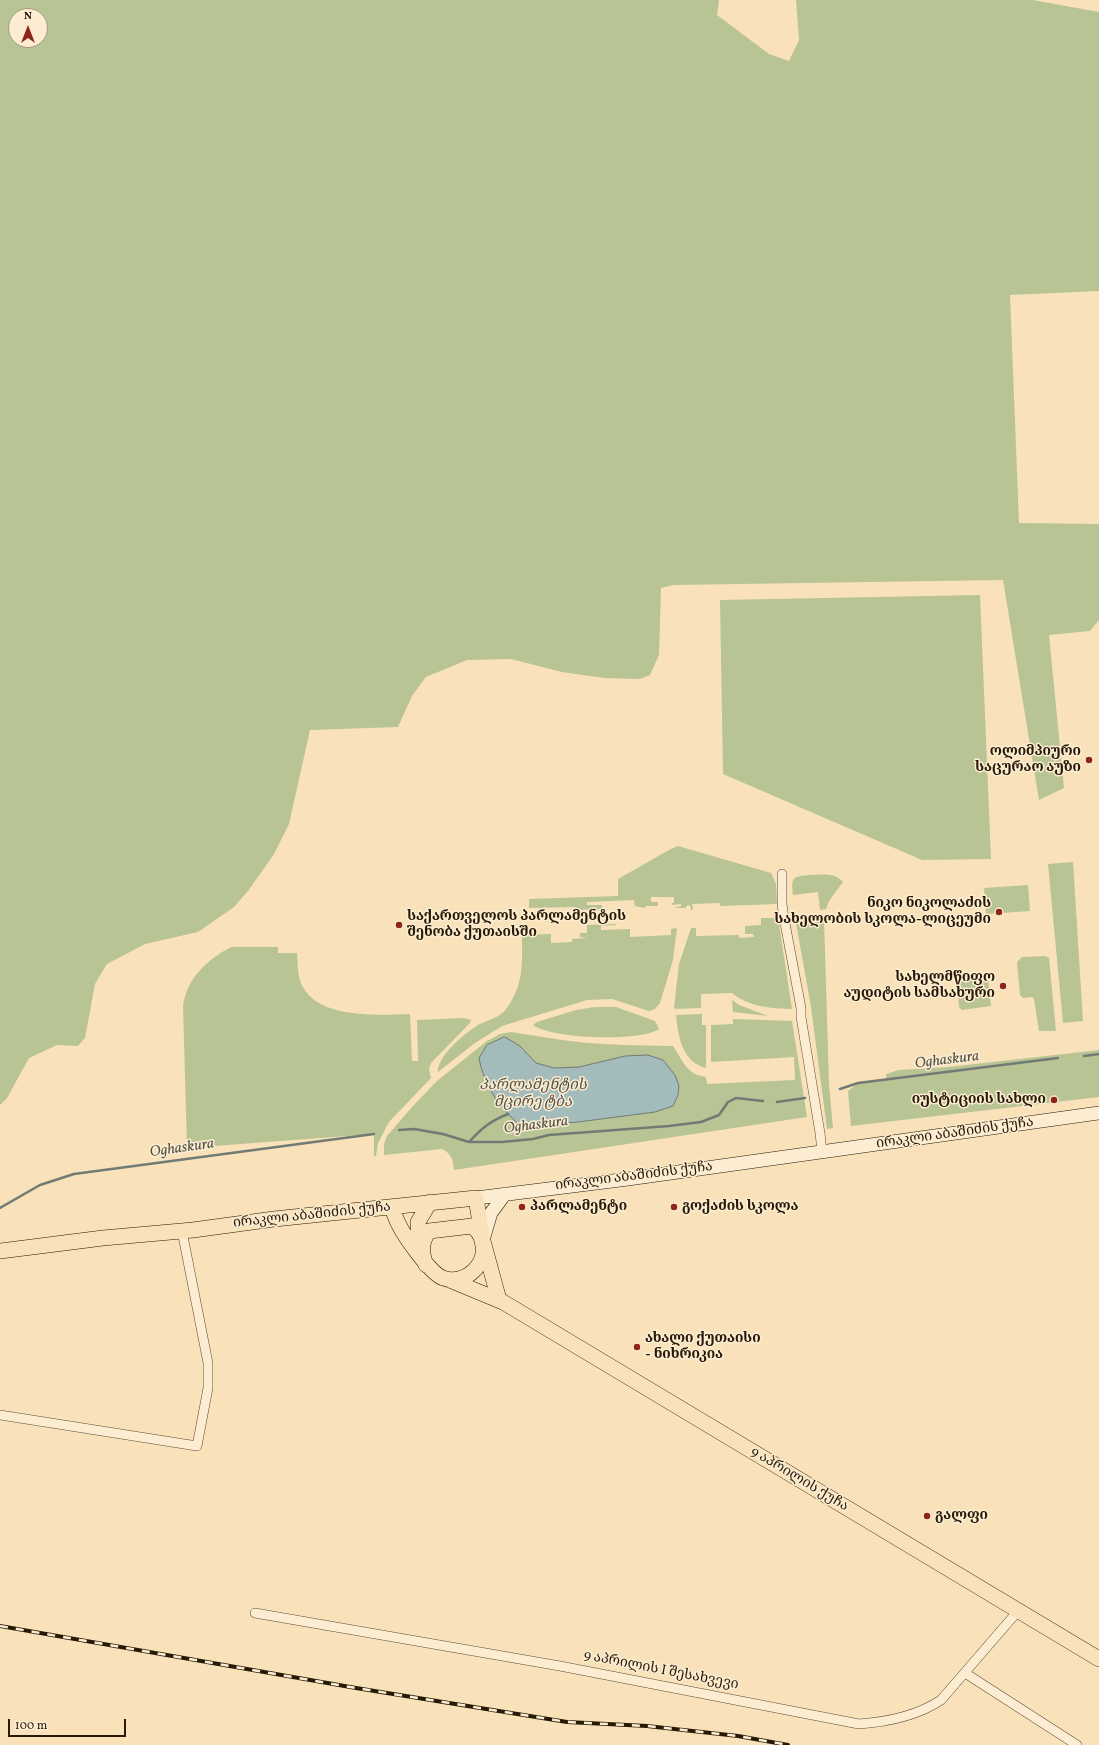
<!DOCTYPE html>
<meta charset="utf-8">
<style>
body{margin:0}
#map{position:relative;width:1099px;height:1745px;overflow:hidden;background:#f9e2ba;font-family:Vollkorn,serif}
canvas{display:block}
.north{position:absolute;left:8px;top:8px;width:40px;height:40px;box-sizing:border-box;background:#fbecd2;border:1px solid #a69881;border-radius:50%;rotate:0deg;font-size:11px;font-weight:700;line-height:16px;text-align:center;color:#261a07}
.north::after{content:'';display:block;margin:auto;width:14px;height:18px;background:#8f2418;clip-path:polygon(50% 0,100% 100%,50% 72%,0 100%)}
.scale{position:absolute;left:8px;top:1719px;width:118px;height:18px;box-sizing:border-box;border:2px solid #261a07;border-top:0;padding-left:5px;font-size:12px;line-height:14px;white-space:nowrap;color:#261a07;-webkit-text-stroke:3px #fbecd2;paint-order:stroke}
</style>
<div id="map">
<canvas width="1099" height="1745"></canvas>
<div class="north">N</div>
<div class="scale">100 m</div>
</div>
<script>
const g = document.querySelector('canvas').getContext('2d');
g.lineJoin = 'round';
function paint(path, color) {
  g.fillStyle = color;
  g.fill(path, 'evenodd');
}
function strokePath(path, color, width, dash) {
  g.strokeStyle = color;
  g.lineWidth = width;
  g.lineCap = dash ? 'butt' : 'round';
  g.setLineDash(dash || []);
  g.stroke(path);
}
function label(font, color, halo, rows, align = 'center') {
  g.font = font + ' Vollkorn,"Noto Serif Georgian",serif';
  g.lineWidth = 3;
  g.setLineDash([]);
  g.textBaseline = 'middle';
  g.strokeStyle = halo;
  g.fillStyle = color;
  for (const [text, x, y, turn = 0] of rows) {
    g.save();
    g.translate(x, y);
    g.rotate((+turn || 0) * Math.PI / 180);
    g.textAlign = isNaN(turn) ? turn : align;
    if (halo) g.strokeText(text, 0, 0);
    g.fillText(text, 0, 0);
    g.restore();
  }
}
paint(new Path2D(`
 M0 0H719L717 15 769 54 789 61 799 40 796 0H1033L1099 12V291L1010 295 1019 523 1099 524V620L1090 631 1049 635 1064 788 1039 800 1003 580 673 585 661 588 659 655 650 675 640 679 604 678 562 672 511 659 467 660 426 677 412 696 398 727 310 730 289 824 274 854 248 891 234 907 198 932 145 944 107 964 95 984 85 1038 78 1046 57 1045 29 1058 7 1098 0 1105ZM16 16H40V40H16Z
 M980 595 991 859 922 860 723 774 720 600Z
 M678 846 771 873 776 884 777 904 720 906V903L692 904 693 910H691L690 905 686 906V908H674L681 906V904L672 905V903H674V897H651V902H658V906H645V908L635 906 634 900 587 902V905H602V909L575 910V907L529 908V899L618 896V879L669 850Z
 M1073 862 1083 1021 1063 1023 1048 864Z
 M810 875C822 875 834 872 843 882L829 901 826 909 820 910 818 892 793 895C791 878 792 876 810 875Z
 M1028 885 1030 911 986 914 984 888Z
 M761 918H778L792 1009C772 1009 747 1006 732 993L701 994V1008L676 1009 674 1008 679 964 691 928H696V936L739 935V938L754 937 753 934H745V926L761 925Z
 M824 919 829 1084 833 1128 827 1129 811 1007 796 923Z
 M616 924V925L601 926V930L630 929V937L671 935V929L677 928 673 960 660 1003 655 1009 649 1011 612 999 587 1000 502 1026 475 1043 438 1072C437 1056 465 1033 478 1025 487 1020 500 1018 507 1008 524 983 522 965 522 935L551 934V943L572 942V939L587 938 580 937V933H587V925Z
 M231 947H278V953H297C298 965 297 977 303 987 320 1019 379 1015 410 1014L412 1061H418L417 1020 464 1018 471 1020 470 1023 431 1063 429 1069 431 1078 389 1122 378 1143 376 1156H374V1134L187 1148 183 1006C187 978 207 960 231 947Z
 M1045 956 1049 958 1056 1031H1039L1034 999 1032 997 1023 998 1020 995 1017 962 1022 957Z
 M985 973 988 976 991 1006 962 1010 959 1007 957 977 958 975Z
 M732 1000 739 1005 768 1016 733 1012Z
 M595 1007H616L655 1021 659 1029C641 1042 550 1039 533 1025L537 1022 576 1010Z
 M702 1014V1025H706V1068C682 1062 678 1036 676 1015Z
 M733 1019 792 1021 807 1117 454 1170C453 1160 452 1154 442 1149L384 1155V1144L387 1136 412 1107 437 1081 487 1041 500 1034 511 1032 562 1040 587 1043 624 1045 673 1046C684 1062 686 1074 706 1077L707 1084 795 1080 794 1057 711 1062V1025L733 1024Z
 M1099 1050V1097L851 1126 848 1091 858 1083 886 1079V1074L899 1070 949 1067Z`), '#b8c494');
const water = new Path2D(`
 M505 1037 520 1046 536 1063 554 1068 579 1067 625 1056 648 1055 663 1060 675 1075 679 1086 678 1095 673 1106 655 1112 578 1122 532 1126 519 1125C499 1106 484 1086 479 1058L487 1045Z`);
paint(water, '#a3bbbb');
strokePath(water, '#717b73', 1);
strokePath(new Path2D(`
 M1084 1056 1099 1054
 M840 1089 858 1083 1058 1058
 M777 1102 805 1098
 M399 1130 414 1129 443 1134 469 1142H502L533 1139 549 1135 669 1126 701 1122 719 1115 728 1102 736 1098 763 1101
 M469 1142C481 1129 490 1121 508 1114
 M0 1208 40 1185 74 1174 374 1134`), '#717b73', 2.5);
const street = new Path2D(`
 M782 874V904L784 918 801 1008V1017L820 1133 822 1152
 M0 1415 197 1446 208 1388V1363L182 1231
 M255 1613 560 1666 859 1724C887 1722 917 1716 941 1700L1018 1611
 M965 1673 1077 1745`);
const secondary = new Path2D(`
 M476 1198 628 1179 1099 1113
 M483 1240 491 1213 505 1194`);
const primary = new Path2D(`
 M392 1208C394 1213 396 1219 399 1225 405 1237 431 1274 443 1278 465 1286 489 1264 482 1241 481 1235 477 1230 472 1226L429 1231C421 1242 421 1252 426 1265
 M419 1248 418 1222 430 1202
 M0 1251 103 1238 193 1230 274 1219 476 1198 483 1241 499 1300
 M450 1280 503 1302 1099 1659`);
strokePath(street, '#5b4c34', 10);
strokePath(secondary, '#261a07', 14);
strokePath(primary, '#261a07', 16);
strokePath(street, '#fbecd2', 9);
strokePath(secondary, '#fbecd2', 13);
strokePath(primary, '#f9e2ba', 15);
const rail = new Path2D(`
 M0 1626 356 1688 567 1722 647 1726 738 1736 788 1745`);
strokePath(rail, '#261a07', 4);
strokePath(rail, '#fbecd2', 2.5, [8]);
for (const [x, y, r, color] of [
 [1089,760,4,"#8f2418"],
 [999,912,4,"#8f2418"],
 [399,925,4,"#8f2418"],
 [1003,986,4,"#8f2418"],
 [1054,1100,4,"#8f2418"],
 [522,1207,4,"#8f2418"],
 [674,1207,4,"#8f2418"],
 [637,1347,4,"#8f2418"],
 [927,1516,4,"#8f2418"]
]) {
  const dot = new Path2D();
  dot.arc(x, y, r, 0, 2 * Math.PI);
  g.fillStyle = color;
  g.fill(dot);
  strokePath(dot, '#fbecd2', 1.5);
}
label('bold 14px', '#261a07', '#fbecd2', [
 ["ოლიმპიური",1081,752,"right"],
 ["საცურაო აუზი",1081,768,"right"],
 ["ნიკო ნიკოლაძის",991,904,"right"],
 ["სახელობის სკოლა-ლიცეუმი",991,920,"right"],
 ["საქართველოს პარლამენტის",407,917],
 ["შენობა ქუთაისში",407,933],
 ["სახელმწიფო",995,978,"right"],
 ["აუდიტის სამსახური",995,994,"right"],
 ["იუსტიციის სახლი",1046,1100,"right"],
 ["პარლამენტი",530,1207],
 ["გოქაძის სკოლა",682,1207],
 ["ახალი ქუთაისი",645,1339],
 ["- ნიხრიკია",645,1355],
 ["გალფი",935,1516]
], 'left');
label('14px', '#261a07', '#fbecd2', [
 ["ირაკლი აბაშიძის ქუჩა",955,1134,-8],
 ["ირაკლი აბაშიძის ქუჩა",634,1177,-7],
 ["ირაკლი აბაშიძის ქუჩა",312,1216,-6],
 ["9 აპრილის ქუჩა",799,1480,31],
 ["9 აპრილის I შესახვევი",661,1671,11]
]);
label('italic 15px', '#525246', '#fbecd2', [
 ["Oghaskura",947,1061,-7],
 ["პარლამენტის",533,1086],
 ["მცირე ტბა",533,1103],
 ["Oghaskura",536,1126,-7],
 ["Oghaskura",182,1149,-8]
]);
</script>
